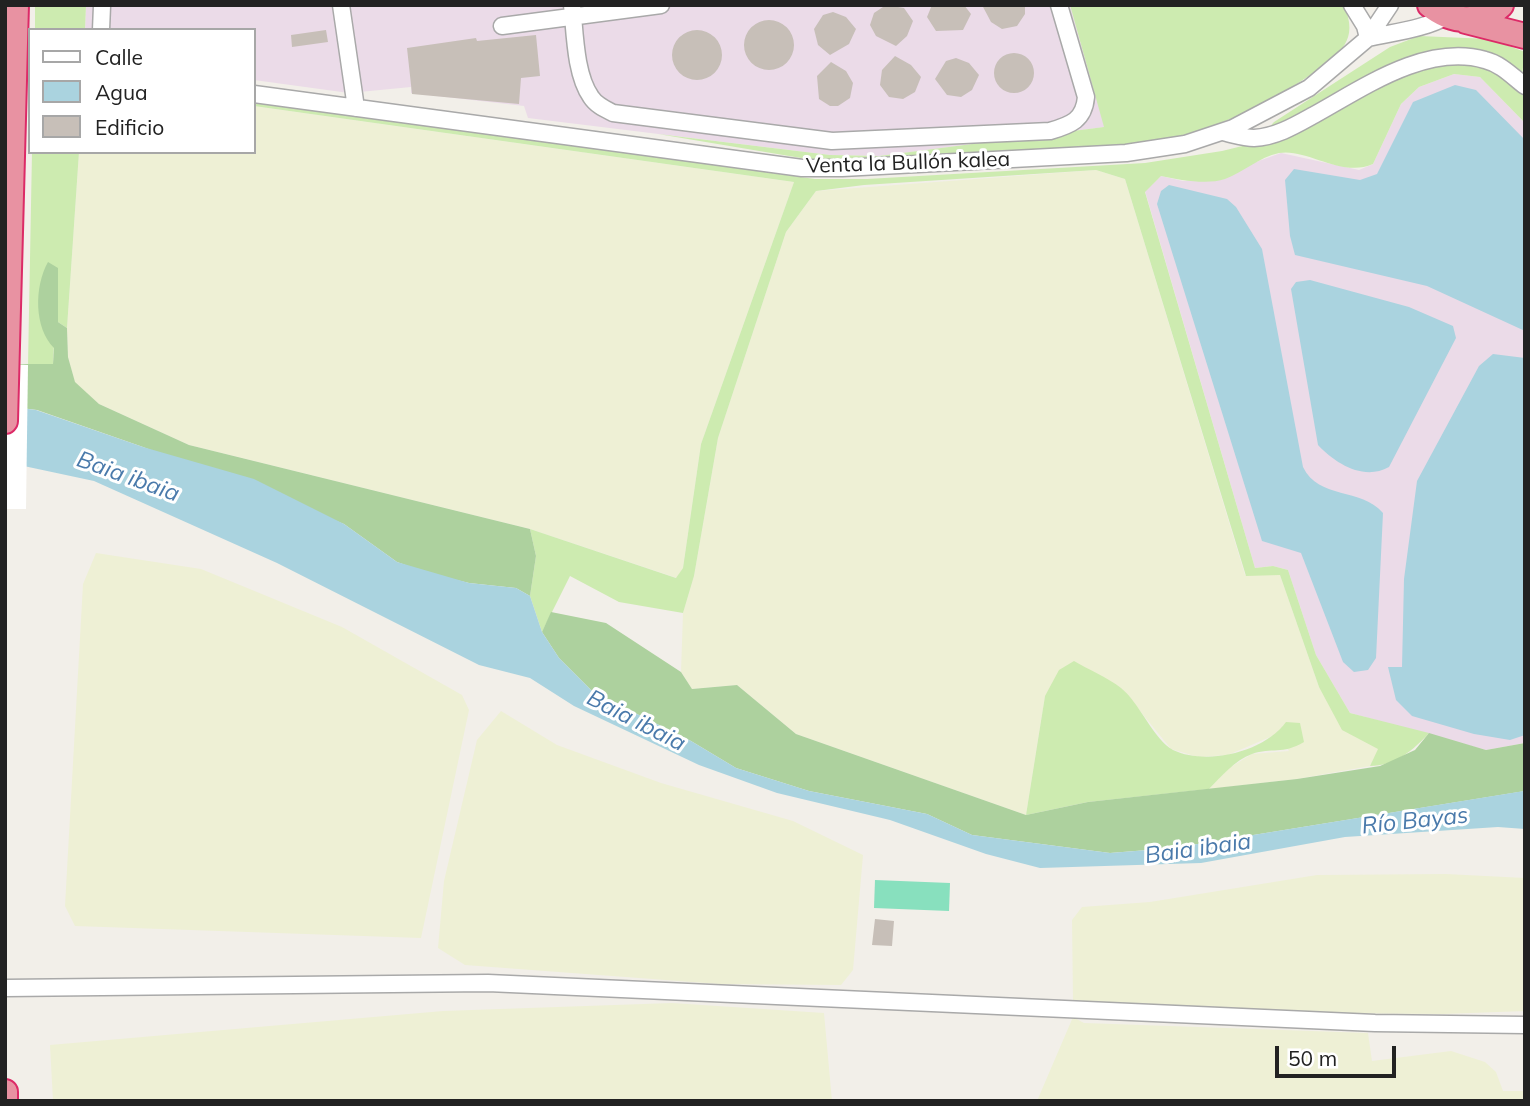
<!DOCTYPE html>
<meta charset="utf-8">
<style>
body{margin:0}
#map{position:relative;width:1530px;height:1106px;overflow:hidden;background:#f2efe9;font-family:Mulish,sans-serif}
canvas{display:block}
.frame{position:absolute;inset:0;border:7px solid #222;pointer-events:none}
.legend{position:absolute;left:28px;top:28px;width:228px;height:126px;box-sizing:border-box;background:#fff;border:2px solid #a7a7a7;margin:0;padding:9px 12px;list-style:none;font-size:21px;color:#222}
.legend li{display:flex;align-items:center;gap:14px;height:35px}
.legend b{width:35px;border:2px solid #a7a7a7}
.scale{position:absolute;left:1275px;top:1046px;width:121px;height:32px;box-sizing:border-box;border:4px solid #222;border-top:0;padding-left:9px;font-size:21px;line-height:24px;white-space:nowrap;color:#222;-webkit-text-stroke:5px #fff;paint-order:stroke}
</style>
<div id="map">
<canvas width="1530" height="1106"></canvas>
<div class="frame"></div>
<ul class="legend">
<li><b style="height:9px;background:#fff"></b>Calle</li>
<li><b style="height:19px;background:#aad3df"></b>Agua</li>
<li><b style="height:19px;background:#c7bfb8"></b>Edificio</li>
</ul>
<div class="scale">50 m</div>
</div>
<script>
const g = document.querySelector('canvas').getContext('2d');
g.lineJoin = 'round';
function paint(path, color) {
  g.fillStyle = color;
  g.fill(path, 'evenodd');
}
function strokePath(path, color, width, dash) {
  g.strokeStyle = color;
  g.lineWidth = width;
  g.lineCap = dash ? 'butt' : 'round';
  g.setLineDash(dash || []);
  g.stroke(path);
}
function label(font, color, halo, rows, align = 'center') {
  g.font = font + ' Mulish,sans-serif';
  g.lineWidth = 6;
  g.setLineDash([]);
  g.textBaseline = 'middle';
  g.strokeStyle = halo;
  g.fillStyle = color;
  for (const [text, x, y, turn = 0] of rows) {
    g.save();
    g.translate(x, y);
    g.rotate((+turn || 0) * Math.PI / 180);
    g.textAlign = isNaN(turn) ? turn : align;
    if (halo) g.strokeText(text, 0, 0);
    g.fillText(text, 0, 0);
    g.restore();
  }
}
paint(new Path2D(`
 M86 5H1070L1105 127 879 156 830 155 528 118 524 106 411 93V87L349 93 254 80V30H85Z
 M1454 74 1480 77 1525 123V743L1486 750 1350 713 1316 655 1288 570 1273 566 1255 568 1145 191 1161 176 1183 181 1224 179 1253 163 1281 153 1359 170 1373 164 1401 104 1419 87Z`), '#ebdbe8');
paint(new Path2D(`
 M254 106 794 182 701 444 683 568 677 578 530 529 189 445 99 404 75 383 68 357 67 328 79 152H254Z
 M1096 170 1125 179 1245 575H1280L1319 687 1379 749 1370 766 1297 779 1209 789 1229 768 1252 754 1289 751 1277 734 1228 755 1198 757 1171 749 1122 689 1045 696 1026 815 796 734 737 685 692 689 681 672 683 613 694 576 718 438 786 232 816 191Z
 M96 553 201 569 342 627 462 695 469 710 421 938 75 926 65 906 83 584Z
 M501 711 557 745 661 783 793 821 863 855 853 970 841 985 719 984 465 965 438 948 444 881 477 740Z
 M1446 874 1525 878V1011L1443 1014 1296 1013 1073 1002 1072 920 1082 907 1150 902 1317 875Z
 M672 1003 824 1013 832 1101H53L50 1045 443 1011Z
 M1073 1017 1084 1023 1368 1033 1372 1061 1451 1051 1485 1062 1496 1072 1503 1091H1525V1101H1037Z`), '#eef0d5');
paint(new Path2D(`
 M35 5H86L85 30H35Z
 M1070 5H1344C1359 41 1341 52 1313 73 1259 111 1198 137 1132 145 1099 149 1064 147 1030 150 968 153 906 157 844 160L807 159 658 134 830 155 879 156 1104 127Z
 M1419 36 1490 39 1525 52 1522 75 1457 52 1264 133 1274 122 1390 47Z
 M1486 62 1525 93V123L1480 77 1454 74 1419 87 1401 104 1373 164C1341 178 1307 148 1279 153 1259 157 1244 172 1225 179 1207 185 1180 180 1161 176L1145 192 1255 568 1273 566 1288 570 1316 655 1350 713 1429 733C1414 750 1394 766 1370 766L1378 749 1342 730 1319 687 1280 575 1246 576 1125 179 1096 170 864 185 816 191 786 232 718 438 694 576 683 613 619 602 570 576 542 632 530 596 536 556 530 529 676 578 683 568 701 444 794 182 254 106V100L815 179H867L1145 163 1222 151 1279 137 1395 76 1432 64Z
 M32 152H79L67 328 58 322V268L53 364 28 365Z
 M1074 661C1089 670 1107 677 1121 688 1139 702 1154 740 1173 750 1207 766 1264 752 1286 722L1300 723 1304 742C1282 755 1272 747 1252 754 1235 760 1221 777 1209 789L1088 802 1026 815 1045 696 1059 670Z`), '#cdebb0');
paint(new Path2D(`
 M48 262 58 268V322L67 328 68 357 75 382 99 404 189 445 530 529 536 556 530 596 516 588 469 583 428 573 397 562 344 524 143 447 37 410 5 406V364H53L54 348C34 328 34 287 48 262Z
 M551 612 606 623 681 672 692 689 737 685 796 734 1026 815 1088 802 1297 779 1380 766 1415 750 1429 733 1486 750 1525 743V791L1173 848 1110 853 972 835 927 814 809 791 736 768 691 741 593 692 559 658 542 632Z`), '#add19e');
paint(new Path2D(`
 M875 880 950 883 949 911 874 908Z`), '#88e0be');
paint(new Path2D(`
 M1455 85 1476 90 1525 140V331L1427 286 1295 255 1290 236 1285 180 1294 169 1360 180 1377 174 1413 102Z
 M1169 185 1227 199 1236 207 1262 249 1303 467C1319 500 1361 487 1383 513L1376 658 1368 670 1354 672 1343 662 1301 553 1262 541 1157 204 1161 191Z
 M1310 280 1409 307 1453 326 1456 338 1389 467C1364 481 1336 464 1318 445L1291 289 1296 282Z
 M1493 354 1525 358V735L1510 740 1474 734 1412 716 1396 700 1388 667H1402L1404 579 1417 481 1479 366Z
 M5 406 36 410 143 447 254 479 344 524 397 562 469 583 516 588 530 596 542 632 559 658 593 692 691 741 736 768 809 791 927 814 972 835 1110 853 1173 848 1524 791 1525 829 1498 827 1345 837 1201 863 1040 868 986 854 890 820 777 793 699 765 574 706 530 678 479 665 277 563 94 481 5 462Z`), '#aad3df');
paint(new Path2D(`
 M5 364 28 365 26 509H5Z`), '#fff');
paint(new Path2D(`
 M886 5 904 8 913 21 907 36 896 46 876 36 870 25 874 13Z
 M932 5H964L971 14 963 30 936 31 927 17Z
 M982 5H1025V14L1017 26 1002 29 991 22Z
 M833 12 846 17 856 29 849 44 830 55 818 45 814 29 823 15Z
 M744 45a25 25 0 1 1 50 0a25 25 0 1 1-50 0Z
 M326 30 328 42 292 47 291 35Z
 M672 55a25 25 0 1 1 50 0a25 25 0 1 1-50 0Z
 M536 35 540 76 521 78 519 104 412 94 407 48 476 38 477 41Z
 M994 73a20 20 0 1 1 40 0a20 20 0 1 1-40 0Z
 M895 56 911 65 921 77 915 92 903 99 889 97 880 85 882 70Z
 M956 58 969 63 979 75 972 90 961 97 947 95 935 79 946 61Z
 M831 62 846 71 853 83 850 98 838 106H830L819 99 817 76Z
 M875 919 894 921 892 946 872 945Z`), '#c7bfb8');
const minor = new Path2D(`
 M341 5 356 108
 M572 5C575 33 575 74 591 97 596 105 605 109 613 113L832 141 1050 131C1071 125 1084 120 1086 97L1059 5
 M1352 5 1365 26 1368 38
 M502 26 661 5
 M101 30 102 6
 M1368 38C1394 32 1425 29 1447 16
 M254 94 802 168H842L1126 153 1185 144 1233 128 1309 88 1368 38 1390 5
 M1222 132C1232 134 1244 138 1254 138 1276 137 1296 125 1314 115 1363 88 1426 43 1485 60 1501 64 1512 76 1525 86
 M5 988 488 983 1375 1023 1525 1025`);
const highway = new Path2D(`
 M1430 5C1452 23 1480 25 1501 5
 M1466 21 1525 36
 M5 421 16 5
 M5 1092V1101`);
strokePath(minor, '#a9a9a9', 19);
strokePath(highway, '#dc2a67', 28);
strokePath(minor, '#fff', 16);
strokePath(highway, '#e892a2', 24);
label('21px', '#222', '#fff', [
 ["Venta la Bullón kalea",908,163,-2]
]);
label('italic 23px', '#4a7aab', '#fff', [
 ["Baia ibaia",128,477,20],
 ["Baia ibaia",636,721,27],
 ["Río Bayas",1415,821,-6],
 ["Baia ibaia",1198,849,-8]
]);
</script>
